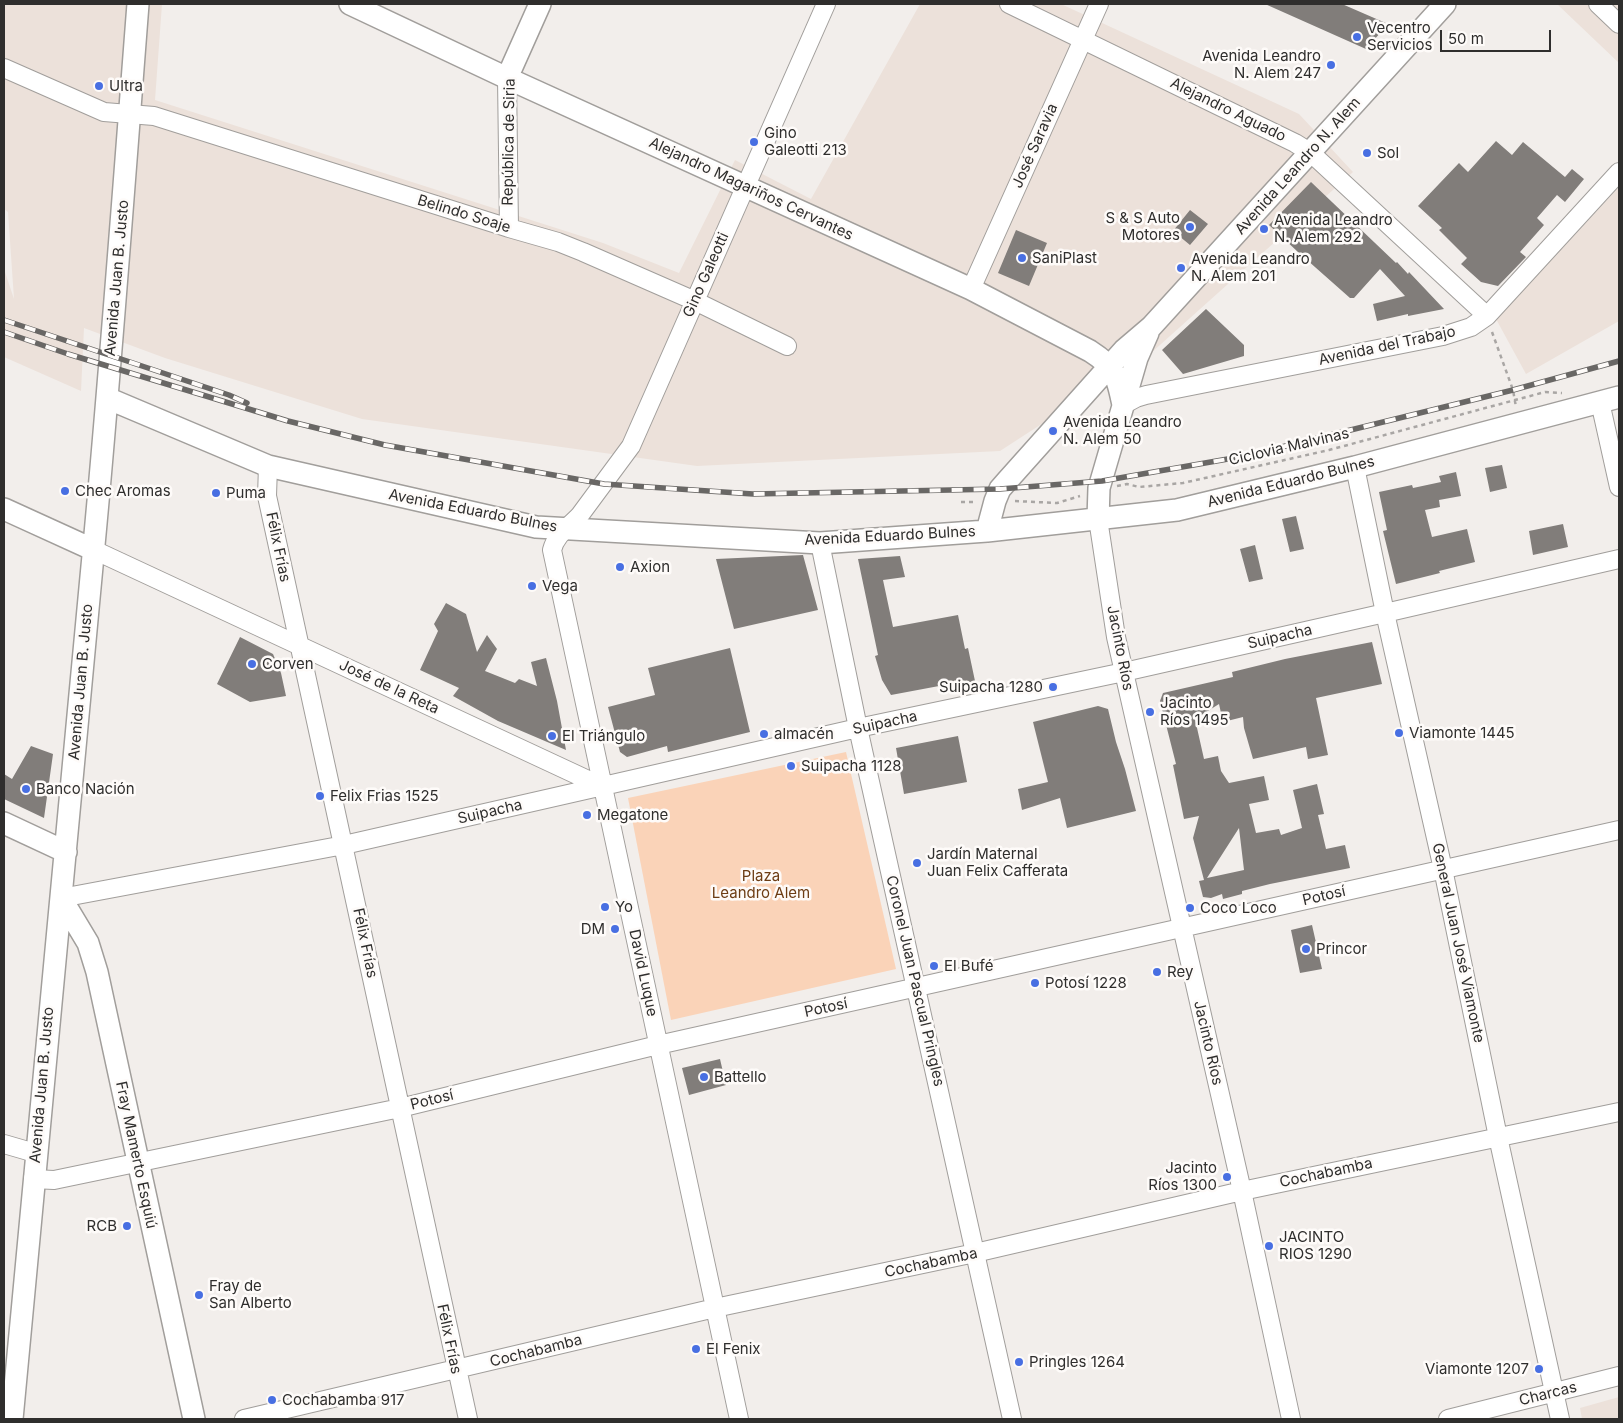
<!DOCTYPE html>
<meta charset="utf-8">
<style>
body{margin:0}
#map{position:relative;width:1623px;height:1423px;overflow:hidden;background:#f2eeeb;font-family:Inter,sans-serif}
canvas{display:block}
.frame{position:absolute;inset:0;border:5px solid #2f2e2d;pointer-events:none}
.scale{position:absolute;left:1440px;top:30px;width:111px;height:22px;box-sizing:border-box;border:2px solid #2f2e2d;border-top:0;padding-left:6px;font-size:15px;line-height:18px;white-space:nowrap;color:#2f2e2d;-webkit-text-stroke:4px #fefbf9;paint-order:stroke}
</style>
<div id="map">
<canvas width="1623" height="1423"></canvas>
<div class="frame"></div>
<div class="scale">50 m</div>
</div>
<script>
const g = document.querySelector('canvas').getContext('2d');
g.lineJoin = 'round';
function paint(path, color) {
  g.fillStyle = color;
  g.fill(path, 'evenodd');
}
function strokePath(path, color, width, dash) {
  g.strokeStyle = color;
  g.lineWidth = width;
  g.lineCap = dash ? 'butt' : 'round';
  g.setLineDash(dash || []);
  g.stroke(path);
}
function label(font, color, halo, rows, align = 'center') {
  g.font = font + ' Inter,sans-serif';
  g.lineWidth = 5;
  g.setLineDash([]);
  g.textBaseline = 'middle';
  g.strokeStyle = halo;
  g.fillStyle = color;
  for (const [text, x, y, turn = 0] of rows) {
    g.save();
    g.translate(x, y);
    g.rotate((+turn || 0) * Math.PI / 180);
    g.textAlign = isNaN(turn) ? turn : align;
    if (halo) g.strokeText(text, 0, 0);
    g.fillText(text, 0, 0);
    g.restore();
  }
}
paint(new Path2D(`
 M4 4H162L155 100 603 243 679 273 735 160 811 199 920 4H1061L1299 114 1353 172 1151 353 1000 451 697 466 362 419 165 358 84 328 81 391 4 357V269L14 299 8 212 4 209Z
 M1557 4H1619V63Z
 M1619 187V321L1526 374 1496 319Z
 M1619 1397V1419H1582L1580 1408Z`), '#ece1da');
paint(new Path2D(`
 M846 752 896 969 671 1020 628 798Z`), '#fad3b8');
paint(new Path2D(`
 M1265 4H1342L1388 24 1366 49Z
 M1496 141 1512 155 1523 142 1565 177 1572 169 1584 179 1565 202 1557 195 1537 218 1544 225 1520 252 1526 257 1498 286 1481 282 1461 264 1467 258 1439 230 1442 228 1418 206 1459 163 1468 172Z
 M1311 182 1396 263 1397 262 1408 274 1409 272 1444 309 1408 316V314L1377 321 1373 304 1405 296 1380 269 1354 298H1350L1298 252 1269 225Z
 M1190 210 1208 224 1190 245 1173 231Z
 M1016 230 1047 243 1029 286 998 273Z
 M1206 309 1244 345V356L1183 374 1162 350Z
 M1502 465 1507 488 1490 492 1485 468Z
 M1456 472 1461 496 1439 500 1440 507 1425 510 1432 537 1467 529 1475 562 1439 571 1440 573 1396 584 1383 531 1387 530 1379 492 1412 485 1413 488 1441 482 1439 476Z
 M1296 516 1304 549 1290 552 1282 519Z
 M1563 524 1568 547 1533 555 1529 531Z
 M1255 545 1263 579 1249 582 1240 549Z
 M803 555 818 610 734 629 716 559Z
 M900 556 905 577 883 580 893 627 958 615 965 649 968 648 975 681 940 689 939 686 891 695 882 680 875 656 878 655 858 559Z
 M446 603 466 614 477 652 487 635 497 649 485 671 515 683 519 679 537 686 531 662 546 658 557 701 566 750 498 721 453 696 459 688 420 670 438 631 434 624Z
 M240 637 273 654 281 673 286 696 250 702 217 684Z
 M1372 642 1382 684 1316 698 1328 755 1308 759 1306 747 1253 759 1244 728 1243 717 1223 722 1219 704 1195 719 1204 759 1218 756 1221 771 1229 783 1264 776 1269 800 1249 804 1256 833 1279 829 1281 835 1302 828 1293 790 1317 784 1324 814 1318 815 1326 849 1345 845 1350 868 1270 884 1242 891V894L1223 899 1222 894 1211 898 1203 897 1199 881 1204 880 1193 838 1199 816 1184 819 1173 765 1176 764 1160 701 1163 693 1233 677 1232 672 1285 659ZM1239 828 1244 870 1207 878Z
 M730 648 750 732 668 752 667 746 627 757 620 752 608 707 655 695 648 668Z
 M1098 706 1108 709 1116 742 1125 769 1136 811 1067 828 1060 798 1022 810 1018 789 1048 782 1033 722Z
 M958 736 967 782 904 794 896 748Z
 M31 746 53 754 44 818 4 799V774L12 779Z
 M1312 925 1322 969 1300 973 1291 930Z
 M720 1059 726 1085 689 1095 682 1068Z`), '#817d7a');
const minor = new Path2D(`
 M1009 4 1295 143 1311 153 1487 316
 M1598 4 1619 24
 M4 68 104 112 154 116 509 228 558 242 583 252 695 301 787 346
 M507 78 509 228
 M971 289 1099 4
 M1600 402 1619 487
 M1123 405 1136 398 1146 395 1443 336 1471 327 1487 316 1619 172
 M268 466 267 496 468 1419
 M1355 467 1385 613 1443 869 1498 1137 1560 1419
 M1098 519 1116 637 1242 1191 1291 1419
 M820 543 858 728 1012 1419
 M94 550 603 787
 M61 898 344 845 858 728 1124 672 1385 613 1619 559
 M4 1144 35 1153
 M33 1179 54 1180 400 1108 658 1045 1619 830
 M244 1419 715 1308 975 1253 1242 1191 1619 1112
 M739 1419 552 550C556 534 569 527 580 515L631 446 826 4
 M1448 1419 1619 1376`);
const major = new Path2D(`
 M350 4 507 78 971 289 1090 351C1115 367 1117 375 1123 405
 M507 78 540 4
 M107 398 268 466 536 527 820 543 987 531 1177 510 1355 467 1619 397
 M4 509 94 550
 M1098 519 1099 488 1137 358 1148 333
 M987 531 995 501 1000 489 1007 481 1124 350 1151 327 1445 4
 M4 823 66 852
 M61 898 88 943 97 972 194 1419
 M12 1419C37 1127 68 836 94 545 111 365 124 184 138 4`);
strokePath(minor, '#a19e9b', 20);
strokePath(major, '#a19e9b', 24);
strokePath(new Path2D(`
 M1492 332 1513 390 1516 407
 M1117 486 1127 484 1139 487 1183 483 1329 450 1545 392 1562 393
 M1015 501 1057 503 1080 496
 M961 502H977`), '#a9a6a4', 2.5, [4, 4]);
strokePath(minor, '#fff', 18);
strokePath(major, '#fff', 21);
const rail = new Path2D(`
 M4 320 229 395 247 403
 M4 332 68 354 288 421 385 445 604 484 753 494 1000 489 1102 481 1245 456 1513 390 1619 361`);
strokePath(rail, '#696765', 5.5);
strokePath(rail, '#fefbf9', 4, [11]);
for (const [x, y, r, color] of [
 [1357,37,5,"#486fe2"],
 [1331,65,5,"#486fe2"],
 [99,86,5,"#486fe2"],
 [754,142,5,"#486fe2"],
 [1367,153,5,"#486fe2"],
 [1190,227,5,"#486fe2"],
 [1264,229,5,"#486fe2"],
 [1022,258,5,"#486fe2"],
 [1181,268,5,"#486fe2"],
 [1053,431,5,"#486fe2"],
 [65,491,5,"#486fe2"],
 [216,493,5,"#486fe2"],
 [620,567,5,"#486fe2"],
 [532,586,5,"#486fe2"],
 [252,664,5,"#486fe2"],
 [1053,687,5,"#486fe2"],
 [1150,712,5,"#486fe2"],
 [1399,733,5,"#486fe2"],
 [764,734,5,"#486fe2"],
 [552,736,5,"#486fe2"],
 [791,766,5,"#486fe2"],
 [26,789,5,"#486fe2"],
 [320,796,5,"#486fe2"],
 [587,815,5,"#486fe2"],
 [917,863,5,"#486fe2"],
 [605,907,5,"#486fe2"],
 [1190,908,5,"#486fe2"],
 [615,929,5,"#486fe2"],
 [1306,949,5,"#486fe2"],
 [934,966,5,"#486fe2"],
 [1157,972,5,"#486fe2"],
 [1035,983,5,"#486fe2"],
 [704,1077,5,"#486fe2"],
 [1227,1177,5,"#486fe2"],
 [127,1226,5,"#486fe2"],
 [1269,1246,5,"#486fe2"],
 [199,1295,5,"#486fe2"],
 [696,1349,5,"#486fe2"],
 [1019,1362,5,"#486fe2"],
 [1539,1369,5,"#486fe2"],
 [272,1400,5,"#486fe2"]
]) {
  const dot = new Path2D();
  dot.arc(x, y, r, 0, 2 * Math.PI);
  g.fillStyle = color;
  g.fill(dot);
  strokePath(dot, '#fefbf9', 2);
}
label('15px', '#2f2e2d', '#fefbf9', [
 ["Vecentro",1367,28],
 ["Servicios",1367,45],
 ["Avenida Leandro",1321,56,"right"],
 ["N. Alem 247",1321,73,"right"],
 ["Ultra",109,86],
 ["Gino",764,133],
 ["Galeotti 213",764,150],
 ["Sol",1377,153],
 ["S & S Auto",1180,218,"right"],
 ["Motores",1180,235,"right"],
 ["Avenida Leandro",1274,220],
 ["N. Alem 292",1274,237],
 ["SaniPlast",1032,258],
 ["Avenida Leandro",1191,259],
 ["N. Alem 201",1191,276],
 ["Avenida Leandro",1063,422],
 ["N. Alem 50",1063,439],
 ["Chec Aromas",75,491],
 ["Puma",226,493],
 ["Axion",630,567],
 ["Vega",542,586],
 ["Corven",262,664],
 ["Suipacha 1280",1043,687,"right"],
 ["Jacinto",1160,703],
 ["Ríos 1495",1160,720],
 ["Viamonte 1445",1409,733],
 ["almacén",774,734],
 ["El Triángulo",562,736],
 ["Suipacha 1128",801,766],
 ["Banco Nación",36,789],
 ["Felix Frias 1525",330,796],
 ["Megatone",597,815],
 ["Jardín Maternal",927,854],
 ["Juan Felix Cafferata",927,871],
 ["Yo",615,907],
 ["Coco Loco",1200,908],
 ["DM",605,929,"right"],
 ["Princor",1316,949],
 ["El Bufé",944,966],
 ["Rey",1167,972],
 ["Potosí 1228",1045,983],
 ["Battello",714,1077],
 ["Jacinto",1217,1168,"right"],
 ["Ríos 1300",1217,1185,"right"],
 ["RCB",117,1226,"right"],
 ["JACINTO",1279,1237],
 ["RIOS 1290",1279,1254],
 ["Fray de",209,1286],
 ["San Alberto",209,1303],
 ["El Fenix",706,1349],
 ["Pringles 1264",1029,1362],
 ["Viamonte 1207",1529,1369,"right"],
 ["Cochabamba 917",282,1400]
], 'left');
label('15px', '#2f2e2d', '#fefbf9', [
 ["Alejandro Aguado",1228,110,26],
 ["República de Siria",509,142,-89],
 ["José Saravia",1035,146,-66],
 ["Avenida Leandro N. Alem",1298,166,-48],
 ["Alejandro Magariños Cervantes",751,189,25],
 ["Belindo Soaje",464,214,17],
 ["Gino Galeotti",706,275,-66],
 ["Avenida Juan B. Justo",117,278,-85],
 ["Avenida del Trabajo",1387,346,-12],
 ["Ciclovia Malvinas",1289,447,-13],
 ["Avenida Eduardo Bulnes",1291,482,-14],
 ["Avenida Eduardo Bulnes",473,511,11],
 ["Avenida Eduardo Bulnes",890,536,-3],
 ["Félix Frías",278,547,78],
 ["Suipacha",1280,637,-13],
 ["Jacinto Ríos",1120,648,79],
 ["Avenida Juan B. Justo",81,682,-85],
 ["José de la Reta",389,687,25],
 ["Suipacha",885,723,-12],
 ["Suipacha",490,812,-13],
 ["Potosí",1324,896,-13],
 ["Félix Frías",365,943,78],
 ["General Juan José Viamonte",1458,943,78],
 ["David Luque",643,973,78],
 ["Coronel Juan Pascual Pringles",915,981,77],
 ["Potosí",826,1008,-12],
 ["Jacinto Ríos",1208,1043,77],
 ["Avenida Juan B. Justo",42,1085,-85],
 ["Potosí",432,1100,-14],
 ["Fray Mamerto Esquiú",136,1155,78],
 ["Cochabamba",1326,1173,-12],
 ["Cochabamba",931,1263,-12],
 ["Félix Frías",449,1339,78],
 ["Cochabamba",536,1351,-14],
 ["Charcas",1548,1394,-14]
]);
label('15px', '#6d3d14', '#fefbf9', [
 ["Plaza",761,876],
 ["Leandro Alem",761,893]
]);
</script>
